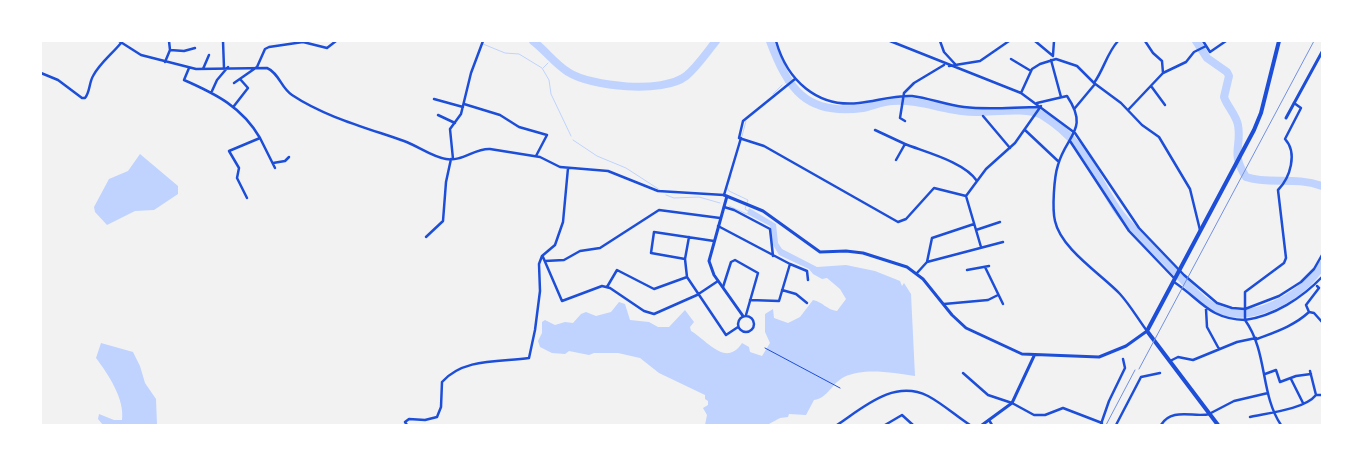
<!DOCTYPE html>
<style>
body{margin:0}
#map{position:relative;width:1363px;height:466px;overflow:hidden;background:#f2f2f2;font-family:"Open Sans",sans-serif}
canvas{display:block}
.frame{position:absolute;inset:0;border:42px solid #fff;pointer-events:none}
</style>
<div id="map">
<canvas width="1363" height="466"></canvas>
<div class="frame"></div>
</div>
<script>
const g = document.querySelector('canvas').getContext('2d');
g.lineJoin = 'round';
function paint(path, color) {
  g.fillStyle = color;
  g.fill(path, 'evenodd');
}
function strokePath(path, color, width, dash) {
  g.strokeStyle = color;
  g.lineWidth = width;
  g.lineCap = dash ? 'butt' : 'round';
  g.setLineDash(dash || []);
  g.stroke(path);
}
paint(new Path2D(`
 M140 154 178 186V194L154 210 135 211 107 225 95 212 94 207 109 179 128 171Z
 M749 208 776 224 778 243 782 249 817 267 846 265 875 271 900 281 902 286 904 283 911 294 915 376C893 373 865 367 844 377 832 383 828 398 814 400L806 415 789 414 788 417 780 418 767 425H705L707 415 703 408 708 405V401L705 399V395L659 373 640 358 618 353H594L589 355 569 351 565 354 552 353 540 347 538 341 542 333V322L545 320 555 325 565 322 573 323 581 314 586 312 596 316 611 312 619 302 625 304 630 320 649 322 658 327H669L685 310 694 322 690 327 691 331C707 340 726 368 742 343L749 347 750 352 762 356 770 343 765 332V314L773 309 774 318 788 323 800 317 813 300C823 302 827 310 837 311L846 299 840 289 827 278 822 279 813 274 809 269 779 255 772 243 770 226 747 214Z
 M101 343 133 352 140 366 145 383 156 399 157 425H103L98 419 99 414 114 420H122C125 399 108 374 96 358Z`), '#bfd3fe');
strokePath(new Path2D(`
 M483 44 505 53 519 54 542 68 549 80 551 94 571 136
 M551 60 553 58
 M543 68 548 63
 M785 83 788 80
 M773 94 782 85
 M742 136 746 121
 M573 140 597 156 626 168 660 190
 M731 176 727 187 729 191 748 200 745 209 748 211
 M666 195 674 198 699 197 720 203
 M729 206 747 214`), '#bfd3fe', 1);
strokePath(new Path2D(`
 M533 41C545 50 555 64 568 72 591 87 663 94 686 76 697 67 707 52 716 41
 M770 41C788 89 806 116 863 108 873 106 883 101 893 101 922 99 950 113 978 112 995 112 1028 107 1042 115 1084 141 1091 169 1116 208 1131 231 1154 248 1172 268 1204 303 1224 328 1274 305 1294 296 1310 284 1322 265
 M1196 41 1207 58 1227 72 1229 76 1224 97C1227 106 1236 115 1238 125 1242 148 1230 152 1246 177 1269 185 1294 176 1322 186`), '#bfd3fe', 8);
strokePath(new Path2D(`
 M765 348 840 388`), '#1d4ed8', 1);
strokePath(new Path2D(`
 M119 41 141 55 196 69 267 68C279 73 281 88 292 95 325 117 367 128 404 141 418 146 432 157 446 159 462 162 475 148 490 149L540 157 560 167 608 171 658 191 724 195 741 138
 M223 41 224 68
 M776 41C787 80 817 108 859 103 877 101 894 95 912 96 929 98 946 105 964 107 989 110 1015 107 1040 107
 M890 41 1021 93 1075 133 1139 228 1184 275 1217 303 1232 308 1245 309 1279 296 1301 282 1314 269 1322 255
 M940 41 944 52 955 64
 M1035 41 1053 56
 M1145 41 1153 53 1162 61 1163 73
 M1203 41 1210 52 1226 41
 M170 50 184 51 195 48
 M1053 55 1054 41
 M1011 59 1031 71
 M1051 60 1061 97
 M165 62 170 50 169 41
 M949 66 980 61 1009 41
 M189 68 184 80C216 94 242 107 260 138L229 151 239 168 237 178 247 198
 M203 69 209 55
 M41 73 58 80 82 98H85C90 92 89 83 93 76 100 63 111 55 121 43
 M795 79 743 121 739 138 764 146 898 222 906 219 934 188 966 196 986 169 1015 143 1041 106
 M234 83 257 67 265 49 269 47 303 42 327 48 336 41
 M1094 83C1104 69 1107 53 1118 41
 M1151 86 1165 105
 M212 91 217 80 228 67
 M1021 93 1032 69 1040 64 1056 59 1077 66 1094 83 1121 103 1142 125 1159 137 1190 189 1200 230
 M434 99 463 107
 M1037 103 1067 96C1090 130 1066 135 1058 165 1054 177 1052 209 1055 221 1061 249 1101 274 1120 294 1130 305 1138 319 1147 331
 M1294 103 1301 108 1285 139C1298 153 1290 178 1278 190L1286 258 1284 263 1245 292V320C1274 316 1302 298 1322 277
 M464 104 500 115 519 127 547 135 536 156
 M234 106 248 88 240 79
 M1075 108 1095 84
 M1128 110 1163 73 1186 62 1194 52 1206 46
 M438 115 455 123
 M983 116 1010 148
 M905 121 900 118 904 93 914 83 944 65
 M875 130 905 144 896 160
 M1025 130 1059 162
 M260 138 275 168
 M1070 141 1129 231 1174 278
 M905 144C925 152 965 162 977 181
 M453 159 450 129 461 114 471 73 483 41
 M273 163 285 161 289 157
 M966 196 981 247
 M724 207 734 210 770 229 773 256
 M718 226 790 264 779 301 750 300
 M976 230 1000 222
 M426 237 443 221 446 182 451 159
 M689 237 685 259 687 277 726 335 738 327
 M543 257 562 301 602 286 610 288 644 311 654 314 697 295 718 281
 M685 259 651 253 654 232 714 241
 M545 261 564 260 580 251 600 248 659 210 720 218
 M927 262 1003 242
 M790 264 807 271 808 280
 M985 267 1003 304
 M967 270 989 266
 M917 273 927 262 932 238 974 224
 M1174 282C1201 300 1209 319 1245 320 1268 352 1260 394 1281 425
 M607 287 617 270 654 289 687 277
 M723 287 731 262 735 260 758 273 746 315
 M782 290 796 294 807 303
 M944 304 988 300 998 295
 M1206 309 1207 327 1219 349
 M1309 312 1306 305 1319 288 1317 286
 M738 324a8 8 0 1 1 16 0a8 8 0 1 1-16 0Z
 M1257 339C1275 332 1294 326 1309 312L1314 313 1322 322
 M1170 361 1178 357 1193 360 1237 342 1256 338
 M1310 371 1316 395
 M963 373 988 395 1012 403 1034 415H1045L1063 408 1102 423
 M1265 374 1276 370 1280 382 1296 376 1311 374
 M1291 379 1303 403
 M1209 414 1234 401 1268 393
 M1250 417C1269 413 1305 409 1316 395H1322
 M989 420 992 425
 M1101 424 1109 401 1125 368 1123 359
 M407 425 405 422 409 419 425 420 437 417 441 407 442 382C463 358 500 362 529 358L535 330 540 291 539 264 542 256 555 245 563 222 568 168
 M837 425C864 407 894 379 928 396 943 404 956 416 970 425
 M885 425 902 415 913 425
 M1116 425 1141 377 1160 373
 M1161 425C1172 407 1194 418 1210 414`), '#1d4ed8', 2.5);
strokePath(new Path2D(`
 M1286 118 1322 52
 M724 195 763 211 820 252 846 251 863 253 907 267 923 279 952 315 966 328 1022 354 1099 357 1126 346 1147 331
 M727 196 709 261 714 275 743 316
 M982 425 1012 403 1034 356`), '#1d4ed8', 3);
strokePath(new Path2D(`
 M1218 425 1147 331 1254 130 1261 113 1279 41`), '#1d4ed8', 4);
strokePath(new Path2D(`
 M1139 369 1314 41
 M1106 425 1135 370`), '#7290e2', 1);
</script>
